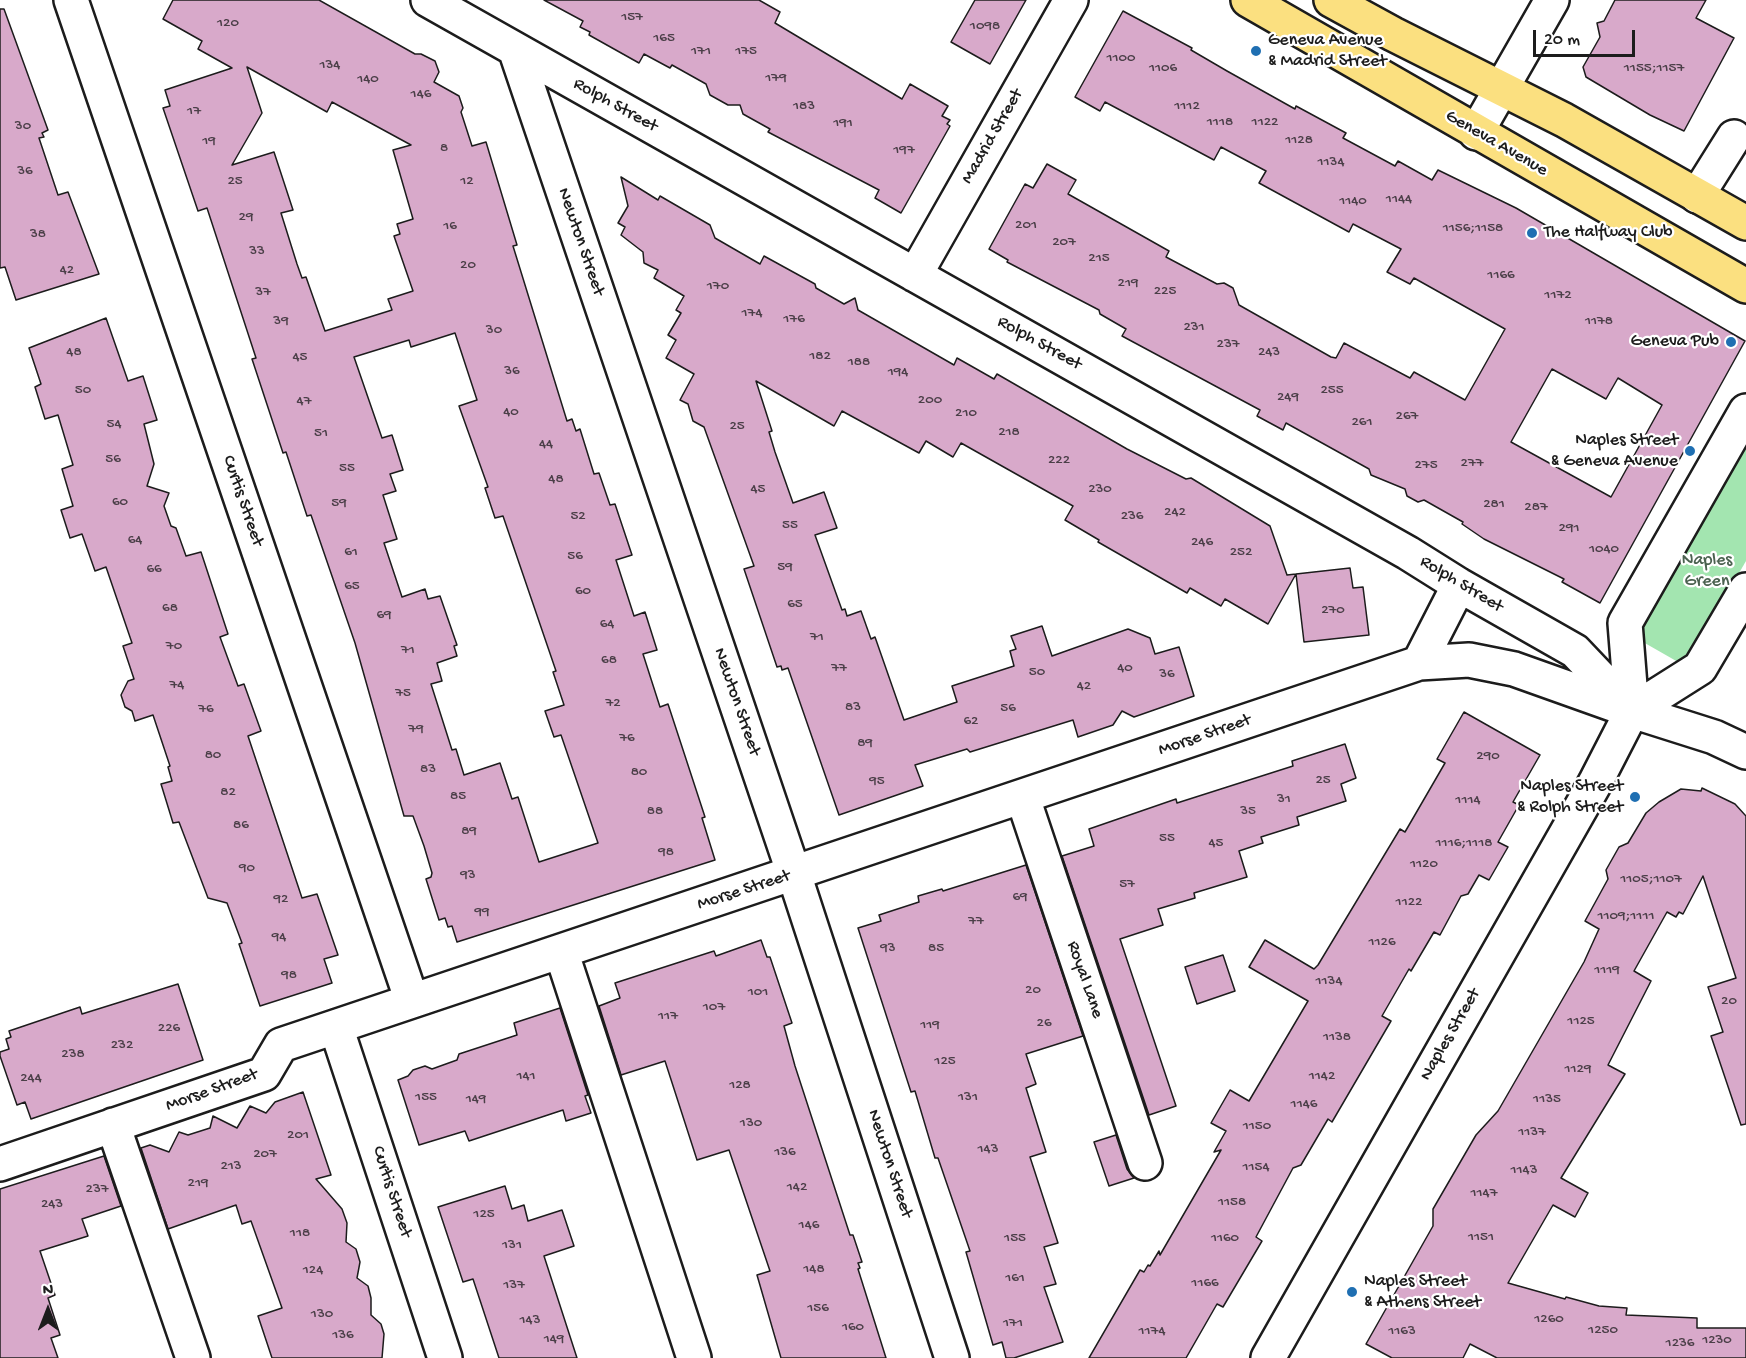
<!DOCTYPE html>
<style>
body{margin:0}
#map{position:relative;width:1746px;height:1358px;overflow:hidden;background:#fff;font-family:"Gochi Hand",sans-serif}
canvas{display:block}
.north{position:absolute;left:18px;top:1280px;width:60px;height:60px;-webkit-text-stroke:4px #fff;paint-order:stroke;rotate:0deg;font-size:16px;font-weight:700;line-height:24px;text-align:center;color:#1c1c1c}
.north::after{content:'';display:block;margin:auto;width:21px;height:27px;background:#1c1c1c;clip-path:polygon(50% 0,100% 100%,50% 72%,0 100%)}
.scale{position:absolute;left:1533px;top:30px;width:102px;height:27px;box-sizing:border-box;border:3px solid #1c1c1c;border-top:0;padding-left:8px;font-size:18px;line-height:21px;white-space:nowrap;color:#1c1c1c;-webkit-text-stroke:4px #fff;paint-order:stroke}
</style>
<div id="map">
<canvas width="1746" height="1358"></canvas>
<div class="north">N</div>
<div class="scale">20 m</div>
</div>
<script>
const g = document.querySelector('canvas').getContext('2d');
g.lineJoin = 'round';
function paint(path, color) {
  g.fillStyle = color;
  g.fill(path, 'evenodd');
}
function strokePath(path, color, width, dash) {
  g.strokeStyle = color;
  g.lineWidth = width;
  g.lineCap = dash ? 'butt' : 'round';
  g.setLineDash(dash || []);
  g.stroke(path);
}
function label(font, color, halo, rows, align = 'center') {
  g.font = font + ' "Gochi Hand",sans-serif';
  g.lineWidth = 4.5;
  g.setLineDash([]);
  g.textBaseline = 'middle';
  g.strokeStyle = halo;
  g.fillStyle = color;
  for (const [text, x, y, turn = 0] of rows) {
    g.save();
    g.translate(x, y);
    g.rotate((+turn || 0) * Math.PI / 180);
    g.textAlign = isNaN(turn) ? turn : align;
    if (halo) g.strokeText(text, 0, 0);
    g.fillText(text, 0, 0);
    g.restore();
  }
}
paint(new Path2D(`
 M1746 447V561L1685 666 1636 638Z`), '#a3e5b0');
const building = new Path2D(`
 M173 0H319L415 54H421L435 61 439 72 434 82 459 96 463 108 461 112 472 146 486 142 517 245 513 246 567 421 572 419 576 431 580 429 594 474 599 473 610 505 615 504 632 555 616 560 634 616 645 612 657 650 643 654 660 707 668 704 705 817 702 818 715 860 457 942 452 926 448 927 445 918 439 920 426 879 431 877 432 873 424 846 413 816H404L355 643 311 515 307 516 286 452 283 453 252 359 256 358 207 208 198 211 163 108 170 106 165 90 232 68 198 49 202 41 163 19ZM247 67 327 112 332 102 411 145 393 150 413 219 397 224 400 234 394 236 413 291 388 299 392 310 325 331 306 277 302 278 297 264 281 213 293 210 274 152 232 165 262 113ZM455 333 477 400 459 406 488 487 485 488 495 518 503 516 556 671 553 672 564 705 545 711 554 737 561 735 598 843 539 862 518 797 512 799 500 763 464 775 456 749 452 750 431 684 442 681 437 663 457 656 454 646 457 645 440 596 428 599 425 589 402 597 384 543 397 539 383 495 396 491 390 474 403 470 392 435 382 438 354 357 409 340 411 347Z
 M544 0H759L780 12 775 23 902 99 910 84 948 106 942 116 950 120 947 124 950 126 901 213 875 198 879 190 768 132 770 129 743 114 740 105H728L710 95 706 84 672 65 670 68 644 54 639 63 589 35 590 32 580 27 583 21Z
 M975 0H1026L990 64 951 42Z
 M1615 0H1706L1696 18 1734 38 1684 131 1650 115 1586 77 1583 67 1600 37 1597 23 1604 21Z
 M0 9H4L48 130 42 133 44 137 39 138 58 195 68 192 99 274 16 300 5 267 0 268Z
 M1123 11 1192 48 1191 50 1227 71 1295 109 1296 106 1346 133 1343 138 1395 166 1398 161 1432 180 1438 170 1516 208 1745 341 1600 603 1562 582 1564 579 1484 539 1462 524 1463 522 1424 500 1418 502 1407 496 1405 489 1371 475 1369 469 1286 423 1283 430 1257 416 1260 410 1122 336 1126 329 1100 314 1099 310 1007 262 1008 260 989 249 1025 184 1033 188 1047 164 1076 180 1068 194 1169 251 1166 257 1217 284 1224 283 1233 288 1239 305 1331 357 1336 358 1344 343 1410 378 1414 372 1465 400 1505 329 1414 278 1410 284 1387 272 1401 249 1353 224 1349 232 1259 183 1266 171 1221 147 1214 160 1105 102 1100 111 1075 97ZM1552 369 1606 399 1618 378 1662 405 1611 497 1511 442Z
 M621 177 658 200 660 196 710 225 715 238 760 264 764 256 815 284 816 288 844 304 855 298 858 310 954 365 957 358 994 379 997 374 1127 449 1186 479 1191 478 1270 526 1287 575 1296 574 1268 624 1225 599 1221 606 1190 588 1187 593 1098 542 1099 540 1065 520 1073 506 961 443 953 457 926 441 919 453 842 411 834 426 756 381 772 431 769 432 775 452 793 503 824 492 837 528 815 535 842 610 845 609 847 616 861 611 871 639 875 637 904 720 957 702 952 686 1014 666 1010 651 1016 649 1011 636 1042 626 1052 656 1128 629 1150 638 1155 654 1179 647 1194 696 1134 717 1122 711 1113 725 1078 737 1073 720 970 752 967 749 915 765 923 786 839 815 788 668 782 670 781 666 777 667 744 569 754 566 704 427 693 421 688 404 680 400 694 374 666 358 676 340 668 335 681 313 676 310 684 296 654 278 658 270 644 263 643 252 621 235 625 227 618 223 628 206Z
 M106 318 128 381 143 376 157 420 144 424 154 464 147 486 169 493 164 506 171 526 176 528 186 556 201 552 228 634 220 637 238 686 244 684 261 731 248 736 302 898 317 894 338 955 324 959 332 983 260 1006 239 944 242 943 227 903 208 898 179 822 173 823 161 784 172 781 168 767 170 766 153 715 135 721 132 711 125 707 121 695 128 681 134 679 123 646 132 643 106 567 95 571 82 534 70 538 61 510 73 506 62 469 73 465 58 415 45 419 35 387 41 384 29 348Z
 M1350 568 1353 588 1363 587 1369 635 1304 642 1296 574Z
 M1464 712 1540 755 1513 802 1519 805 1498 842 1508 847 1489 880 1479 875 1468 894 1461 896 1440 935 1434 932 1411 971 1409 969 1382 1016 1391 1021 1332 1122 1328 1119 1301 1165 1293 1168 1256 1237 1262 1241 1223 1307 1217 1304 1186 1358H1089L1140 1270 1144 1272 1148 1265 1150 1266 1159 1251 1160 1255 1221 1150 1214 1152 1226 1131 1211 1123 1230 1090 1249 1101 1308 1001 1249 967 1265 940 1314 969 1318 965 1400 829 1405 832 1445 763 1437 759Z
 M1345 744 1356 778 1341 784 1346 801 1297 817 1299 825 1261 837 1263 843 1239 851 1247 877 1194 893 1195 898 1158 909 1163 925 1120 939 1176 1106 1149 1115 1062 856 1094 846 1089 829 1176 799 1177 803 1293 766 1292 761Z
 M1702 788 1735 804 1746 816V1124L1741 1125 1711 1036 1723 1032 1708 987 1736 978 1703 876 1683 914 1679 912 1676 917 1667 912 1634 971 1651 981 1608 1065 1625 1074 1561 1178 1588 1193 1575 1217 1553 1205 1508 1283 1565 1299 1566 1297 1599 1306 1627 1308 1626 1315 1697 1318V1328H1746V1358H1497L1470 1344 1463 1358H1392L1366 1344 1433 1226V1209L1476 1135 1498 1111 1584 962 1599 929 1585 921 1608 879 1606 870 1619 847 1628 843 1646 813 1659 802 1681 789 1701 791Z
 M1026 865 1083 1036 1026 1054 1036 1084 1026 1088 1046 1152 1030 1157 1058 1243 1044 1247 1056 1284 1044 1287 1063 1342 1014 1358H1006L1002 1342 993 1345 966 1252 970 1251 938 1158H935L915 1091 911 1092 858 928 881 921 879 915 919 902 918 896 942 889 943 891Z
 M761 940 767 957H770L792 1023 784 1026 795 1066 850 1235H853L862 1262 858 1263 860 1268 858 1269 886 1358H781L757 1275 770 1271 729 1150 697 1160 665 1061 621 1075 599 1006 620 998 615 983 714 951 716 956Z
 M1223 955 1235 991 1197 1004 1185 967Z
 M178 984 203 1060 31 1119 25 1102 17 1105 0 1056V1052L9 1049 6 1039 11 1037 9 1031 80 1007 82 1014Z
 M560 1008 588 1095 585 1096 591 1113 566 1121 563 1110 469 1141 465 1131 419 1145 398 1080 408 1076 413 1070 425 1066 432 1069 457 1060 459 1054 517 1035 514 1023Z
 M303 1092 331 1175 316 1179 342 1209 347 1223 346 1242 356 1249 360 1262 357 1278 368 1286 371 1298V1315L381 1324 384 1334 382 1358H272L258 1316 282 1308 251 1221 242 1224 236 1205 168 1229 141 1148 150 1145 169 1152 179 1132 188 1135 210 1128 213 1116 237 1128 250 1106 266 1113 275 1102Z
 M1116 1135 1127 1169 1134 1178 1109 1186 1094 1142Z
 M104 1156 121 1206 82 1219 88 1236 40 1251 55 1295 48 1298 60 1335 51 1338 58 1358H0V1189Z
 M505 1186 512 1209 524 1205 528 1221 562 1210 574 1246 544 1256 577 1358H499L473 1279 463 1282 438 1207Z`);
paint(building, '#d8a9ca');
strokePath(building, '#1c1c1c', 1.5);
const minor = new Path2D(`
 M71 0 412 1001
 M428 0 1408 553 1459 585 1575 651 1632 711
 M515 49 794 874 952 1358
 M1476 133 1552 0
 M1697 196 1734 137
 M915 275 1071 0
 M1419 663 1469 660 1514 669 1632 711 1714 737 1746 752
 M1632 711 1625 623 1746 411
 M1023 798 1145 1163
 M561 951 694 1358
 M336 1027 445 1358
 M113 1125 193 1358
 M0 1164 264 1074 281 1045 1419 663 1459 585
 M1268 1358 1595 783 1632 711 1700 668 1746 590`);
const major = new Path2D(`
 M1248 0 1746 286
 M1331 0 1393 34 1564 120 1746 223`);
strokePath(minor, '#1c1c1c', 38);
strokePath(major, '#1c1c1c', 38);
strokePath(minor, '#fff', 33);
strokePath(major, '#fbe080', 33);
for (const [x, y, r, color] of [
 [1256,51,6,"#1f6fb2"],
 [1532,233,6,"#1f6fb2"],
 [1731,342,6,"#1f6fb2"],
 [1690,451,6,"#1f6fb2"],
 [1635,797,6,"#1f6fb2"],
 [1352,1292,6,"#1f6fb2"]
]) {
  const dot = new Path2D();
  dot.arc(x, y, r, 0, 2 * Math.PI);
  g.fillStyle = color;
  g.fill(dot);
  strokePath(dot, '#fff', 2);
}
label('15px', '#4b3f48', null, [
 ["157",632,18],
 ["120",228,24],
 ["1098",985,27],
 ["165",664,39],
 ["171",701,52],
 ["175",746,52],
 ["1100",1121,59],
 ["134",330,66],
 ["1106",1163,69],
 ["1155;1157",1654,69],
 ["179",776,79],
 ["140",368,80],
 ["146",421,95],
 ["183",804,107],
 ["1112",1187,107],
 ["17",194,112],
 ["1118",1220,123],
 ["1122",1265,123],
 ["191",843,124],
 ["30",23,127],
 ["1128",1299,141],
 ["19",209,142],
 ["8",444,149],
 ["197",904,151],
 ["1134",1331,163],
 ["36",25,172],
 ["25",235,182],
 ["12",467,182],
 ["1144",1399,200],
 ["1140",1353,202],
 ["29",246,218],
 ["201",1026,226],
 ["16",450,227],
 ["1156;1158",1473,229],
 ["38",38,235],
 ["207",1064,243],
 ["33",257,252],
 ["215",1099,259],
 ["20",468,266],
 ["42",67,271],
 ["1166",1501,276],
 ["219",1128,284],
 ["170",718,287],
 ["225",1165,292],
 ["37",263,293],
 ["1172",1558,296],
 ["174",752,314],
 ["176",794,320],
 ["39",281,322],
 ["1178",1599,322],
 ["231",1194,328],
 ["30",494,331],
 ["237",1228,345],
 ["48",74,353],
 ["243",1269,353],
 ["182",820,357],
 ["45",300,358],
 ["188",859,363],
 ["36",512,372],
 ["194",898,373],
 ["50",83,391],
 ["255",1332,391],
 ["249",1288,398],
 ["200",930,401],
 ["47",304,402],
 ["40",511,413],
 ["210",966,414],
 ["267",1407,417],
 ["261",1362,423],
 ["54",114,425],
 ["25",737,427],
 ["218",1009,433],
 ["51",321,434],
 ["44",546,445],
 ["56",113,460],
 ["222",1059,461],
 ["277",1472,464],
 ["275",1426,466],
 ["55",347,469],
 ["48",556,480],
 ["45",758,490],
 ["230",1100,490],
 ["60",120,503],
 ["59",339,504],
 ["281",1494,505],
 ["287",1536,508],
 ["242",1175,513],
 ["52",578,517],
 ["236",1132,517],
 ["55",790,526],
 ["291",1569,529],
 ["64",135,541],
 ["246",1202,543],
 ["1040",1604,550],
 ["61",351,553],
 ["252",1241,553],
 ["56",575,557],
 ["59",785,568],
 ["66",154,570],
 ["65",352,587],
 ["60",583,592],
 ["65",795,605],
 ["68",170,609],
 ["270",1333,611],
 ["69",384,616],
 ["64",607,625],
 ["71",817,638],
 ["70",174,647],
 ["71",408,651],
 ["68",609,661],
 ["77",839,669],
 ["40",1125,669],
 ["50",1037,673],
 ["36",1167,675],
 ["74",177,686],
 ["42",1084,687],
 ["75",403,694],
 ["72",613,704],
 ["83",853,708],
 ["56",1008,709],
 ["76",206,710],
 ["62",971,722],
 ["79",416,730],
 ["76",627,739],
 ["89",865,744],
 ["80",213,756],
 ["290",1488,757],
 ["83",428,770],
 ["80",639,773],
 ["25",1323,781],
 ["95",877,782],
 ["82",228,793],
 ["85",458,797],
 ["31",1284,800],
 ["1114",1468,801],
 ["88",655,812],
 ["35",1248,812],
 ["86",241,826],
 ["89",469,832],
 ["55",1167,839],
 ["45",1216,844],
 ["1116;1118",1464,844],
 ["98",666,853],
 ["1120",1424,865],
 ["90",247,869],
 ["93",468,876],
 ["1105;1107",1651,880],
 ["57",1127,885],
 ["69",1020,898],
 ["92",281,900],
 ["1122",1409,903],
 ["99",482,913],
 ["1109;1111",1626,917],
 ["77",976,922],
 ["94",279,938],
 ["1126",1382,943],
 ["93",888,949],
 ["85",936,949],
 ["1119",1607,971],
 ["98",289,976],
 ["1134",1329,982],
 ["20",1033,991],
 ["101",758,993],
 ["20",1729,1002],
 ["107",714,1008],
 ["117",668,1017],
 ["1125",1581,1022],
 ["26",1044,1024],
 ["119",930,1026],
 ["226",169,1029],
 ["1138",1337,1038],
 ["232",122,1046],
 ["238",73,1055],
 ["125",945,1062],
 ["1129",1578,1070],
 ["141",526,1077],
 ["1142",1322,1077],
 ["244",31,1079],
 ["128",740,1086],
 ["155",426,1098],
 ["131",968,1098],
 ["149",476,1100],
 ["1135",1547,1100],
 ["1146",1304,1105],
 ["130",751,1124],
 ["1150",1257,1127],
 ["1137",1532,1133],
 ["201",298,1136],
 ["143",988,1150],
 ["136",785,1153],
 ["207",265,1155],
 ["213",231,1167],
 ["1154",1256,1168],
 ["1143",1524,1171],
 ["219",198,1184],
 ["142",797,1188],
 ["237",97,1190],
 ["1147",1484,1194],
 ["1158",1232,1203],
 ["243",52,1205],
 ["125",484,1215],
 ["146",809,1226],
 ["118",300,1234],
 ["1151",1481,1238],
 ["155",1015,1239],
 ["1160",1225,1239],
 ["131",512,1246],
 ["148",814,1270],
 ["124",313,1271],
 ["161",1015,1279],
 ["1166",1205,1284],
 ["137",514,1286],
 ["156",818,1309],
 ["130",322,1315],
 ["1260",1549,1320],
 ["143",530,1321],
 ["171",1013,1324],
 ["160",853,1328],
 ["1250",1603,1331],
 ["1174",1152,1332],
 ["1163",1402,1332],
 ["136",343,1336],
 ["149",554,1340],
 ["1230",1717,1341],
 ["1236",1680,1344]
]);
label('18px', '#1c1c1c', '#fff', [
 ["Geneva Avenue",1268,41],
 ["& Madrid Street",1268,62],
 ["The Halfway Club",1544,233],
 ["Geneva Pub",1719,342,"right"],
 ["Naples Street",1678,441,"right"],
 ["& Geneva Avenue",1678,462,"right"],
 ["Naples Street",1623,787,"right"],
 ["& Rolph Street",1623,808,"right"],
 ["Naples Street",1364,1282],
 ["& Athens Street",1364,1303]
], 'left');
label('18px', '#1c1c1c', '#fff', [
 ["Rolph Street",615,106,29],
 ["Madrid Street",993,137,-60],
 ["Geneva Avenue",1496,144,30],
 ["Newton Street",580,242,71],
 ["Rolph Street",1039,344,29],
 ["Curtis Street",242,501,71],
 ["Rolph Street",1461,585,31],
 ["Newton Street",736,702,71],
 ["Morse Street",1205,736,-19],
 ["Morse Street",744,891,-18],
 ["Royal Lane",1084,980,71],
 ["Naples Street",1451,1035,-60],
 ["Morse Street",212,1091,-20],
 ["Newton Street",889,1164,72],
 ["Curtis Street",391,1192,72]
]);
label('18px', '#4b6250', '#fff', [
 ["Naples",1707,561],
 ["Green",1707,582]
]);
</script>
